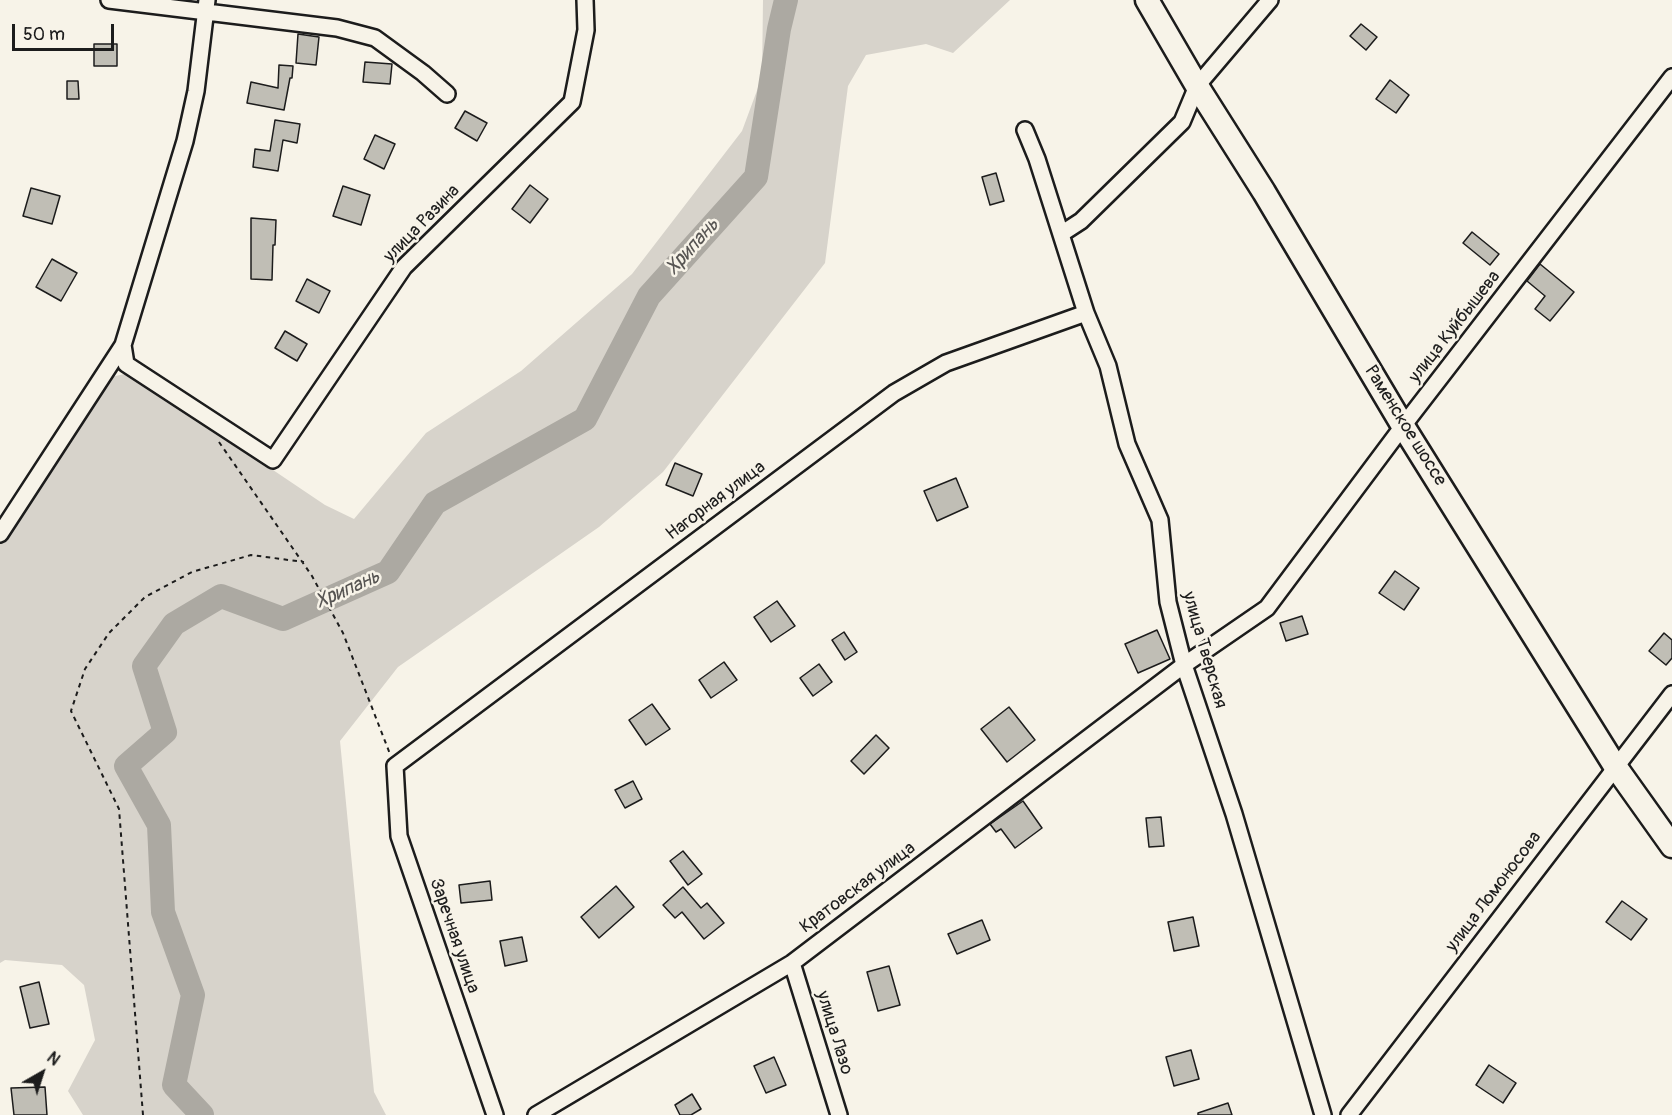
<!DOCTYPE html>
<meta charset="utf-8">
<style>
body{margin:0}
#map{position:relative;width:1672px;height:1115px;overflow:hidden;background:#f7f3e8;font-family:Pangolin,sans-serif}
canvas{display:block}
.north{position:absolute;left:12px;top:1043px;width:60px;height:60px;-webkit-text-stroke:4px #f7f3e8;paint-order:stroke;rotate:39deg;font-size:16px;font-weight:700;line-height:24px;text-align:center;color:#1c1c1c}
.north::after{content:'';display:block;margin:auto;width:21px;height:27px;background:#1c1c1c;clip-path:polygon(50% 0,100% 100%,50% 72%,0 100%)}
.scale{position:absolute;left:12px;top:24px;width:102px;height:27px;box-sizing:border-box;border:3px solid #1c1c1c;border-top:0;padding-left:8px;font-size:18px;line-height:21px;white-space:nowrap;color:#1c1c1c;-webkit-text-stroke:4px #f7f3e8;paint-order:stroke}
</style>
<div id="map">
<canvas width="1672" height="1115"></canvas>
<div class="north">N</div>
<div class="scale">50 m</div>
</div>
<script>
const g = document.querySelector('canvas').getContext('2d');
g.lineJoin = 'round';
function paint(path, color) {
  g.fillStyle = color;
  g.fill(path, 'evenodd');
}
function strokePath(path, color, width, dash) {
  g.strokeStyle = color;
  g.lineWidth = width;
  g.lineCap = dash ? 'butt' : 'round';
  g.setLineDash(dash || []);
  g.stroke(path);
}
function label(font, color, halo, rows, align = 'center') {
  g.font = font + ' Pangolin,sans-serif';
  g.lineWidth = 5;
  g.setLineDash([]);
  g.textBaseline = 'middle';
  g.strokeStyle = halo;
  g.fillStyle = color;
  for (const [text, x, y, turn = 0] of rows) {
    g.save();
    g.translate(x, y);
    g.rotate((+turn || 0) * Math.PI / 180);
    g.textAlign = isNaN(turn) ? turn : align;
    if (halo) g.strokeText(text, 0, 0);
    g.fillText(text, 0, 0);
    g.restore();
  }
}
paint(new Path2D(`
 M763 0H1010L953 53 926 44 866 55 848 86 825 263 663 472 599 527 398 667 340 741 374 1092 386 1115H83L68 1091 95 1040 84 985 62 965 5 960 0 963V544L111 377 129 373 325 505 354 519 426 433 521 371 632 274 742 131 762 77Z`), '#d7d3cb');
strokePath(new Path2D(`
 M202 1115 174 1085 193 995 163 912 159 825 126 766 165 732 144 666 174 624 221 596 283 619 388 572 435 503 585 419 649 296 756 177 779 29 786 0`), '#aca9a2', 24);
const building = new Path2D(`
 M1361 24 1377 37 1366 50 1350 36Z
 M298 34 319 37 316 65 296 63Z
 M94 44H117V66H94Z
 M365 62 392 64 390 84 363 82Z
 M279 65 293 66 292 78H290L284 110 247 103 251 82 278 88Z
 M1390 80 1409 95 1396 113 1376 99Z
 M67 81H78L79 99H67Z
 M465 111 487 123 477 141 455 128Z
 M275 120 300 124 297 143 283 140 278 171 253 167 255 149 270 151Z
 M375 135 395 144 384 169 364 159Z
 M996 173 1004 201 990 205 982 177Z
 M530 185 548 199 530 223 512 209Z
 M343 186 370 195 361 225 333 216Z
 M31 188 60 196 52 224 23 216Z
 M251 218 276 220 275 245H273L272 280 251 279Z
 M1472 232 1499 254 1490 265 1463 243Z
 M52 259 77 273 61 301 36 287Z
 M1540 264 1574 292 1550 321 1535 309 1545 296 1527 281Z
 M307 279 330 291 319 313 296 301Z
 M285 331 307 344 297 361 275 348Z
 M675 463 702 474 693 496 666 485Z
 M956 478 968 507 937 521 924 491Z
 M1395 571 1419 588 1404 610 1379 593Z
 M777 601 795 626 771 642 754 617Z
 M1302 616 1308 634 1286 641 1280 623Z
 M1157 630 1170 659 1138 673 1125 644Z
 M844 632 857 652 845 660 832 640Z
 M1664 633 1672 640V658L1666 665 1649 651Z
 M724 662 737 680 711 698 699 680Z
 M819 664 832 682 813 696 800 678Z
 M652 704 670 729 646 745 629 720Z
 M1009 707 1035 740 1007 762 981 729Z
 M876 735 889 748 864 774 851 761Z
 M633 781 642 799 625 808 615 790Z
 M1023 801 1042 828 1015 848 1001 829 996 832 990 824Z
 M1161 817 1164 846 1149 847 1146 818Z
 M683 851 702 874 688 885 670 861Z
 M490 881 492 900 461 903 459 885Z
 M616 886 634 907 599 938 581 917Z
 M683 887 701 908 707 903 724 923 704 939 682 912 675 918 663 905Z
 M1622 901 1647 919 1631 940 1606 922Z
 M1193 917 1199 946 1174 951 1168 922Z
 M982 920 990 940 957 954 948 934Z
 M522 937 527 961 505 966 500 941Z
 M889 966 900 1005 878 1011 867 972Z
 M39 982 49 1024 30 1028 20 987Z
 M1191 1050 1199 1079 1174 1086 1166 1057Z
 M774 1057 786 1085 766 1093 754 1066Z
 M1489 1065 1516 1083 1503 1103 1476 1085Z
 M45 1087 47 1115H14L11 1088Z
 M692 1094 701 1109 691 1115H680L675 1105Z
 M1228 1103 1232 1115H1198V1113Z`);
paint(building, '#c0beb5');
strokePath(building, '#1c1c1c', 1.5);
const street = new Path2D(`
 M109 0 337 28 375 38 423 73 447 94
 M207 0 196 91 185 141 123 345 126 364 273 460 404 267 572 102 586 30 585 0
 M1025 130 1037 159 1086 313 1108 366 1127 444 1160 520 1168 602 1184 665 1234 814 1323 1115
 M1061 234 1081 221 1182 122 1197 86 1270 0
 M0 534 123 345
 M792 963 839 1115
 M495 1115 399 836 395 766 894 393 946 363 1086 313
 M536 1115 792 963 1184 665 1267 608 1403 426 1672 77
 M1349 1115 1672 694`);
const secondary = new Path2D(`
 M1147 0 1197 86 1264 192 1403 426 1615 766 1672 846`);
strokePath(street, '#1c1c1c', 20);
strokePath(secondary, '#1c1c1c', 27);
strokePath(new Path2D(`
 M219 442 312 576 343 633 390 754
 M143 1115 119 809 71 711 85 669 109 633 145 597 192 572 251 555 304 562`), '#1c1c1c', 2, [4.5, 4.5]);
strokePath(street, '#f7f3e8', 15);
strokePath(secondary, '#f7f3e8', 22);
label('18px', '#1c1c1c', '#f7f3e8', [
 ["улица Разина",422,224,-46],
 ["улица Куйбышева",1455,327,-52],
 ["Раменское шоссе",1405,426,58],
 ["Нагорная улица",716,501,-37],
 ["улица Тверская",1204,650,74],
 ["Кратовская улица",858,888,-37],
 ["улица Ломоносова",1494,892,-53],
 ["Заречная улица",454,936,71],
 ["улица Лазо",834,1033,73]
]);
label('italic 20px', '#565452', '#f7f3e8', [
 ["Хрипань",693,247,-48],
 ["Хрипань",348,590,-24]
]);
</script>
